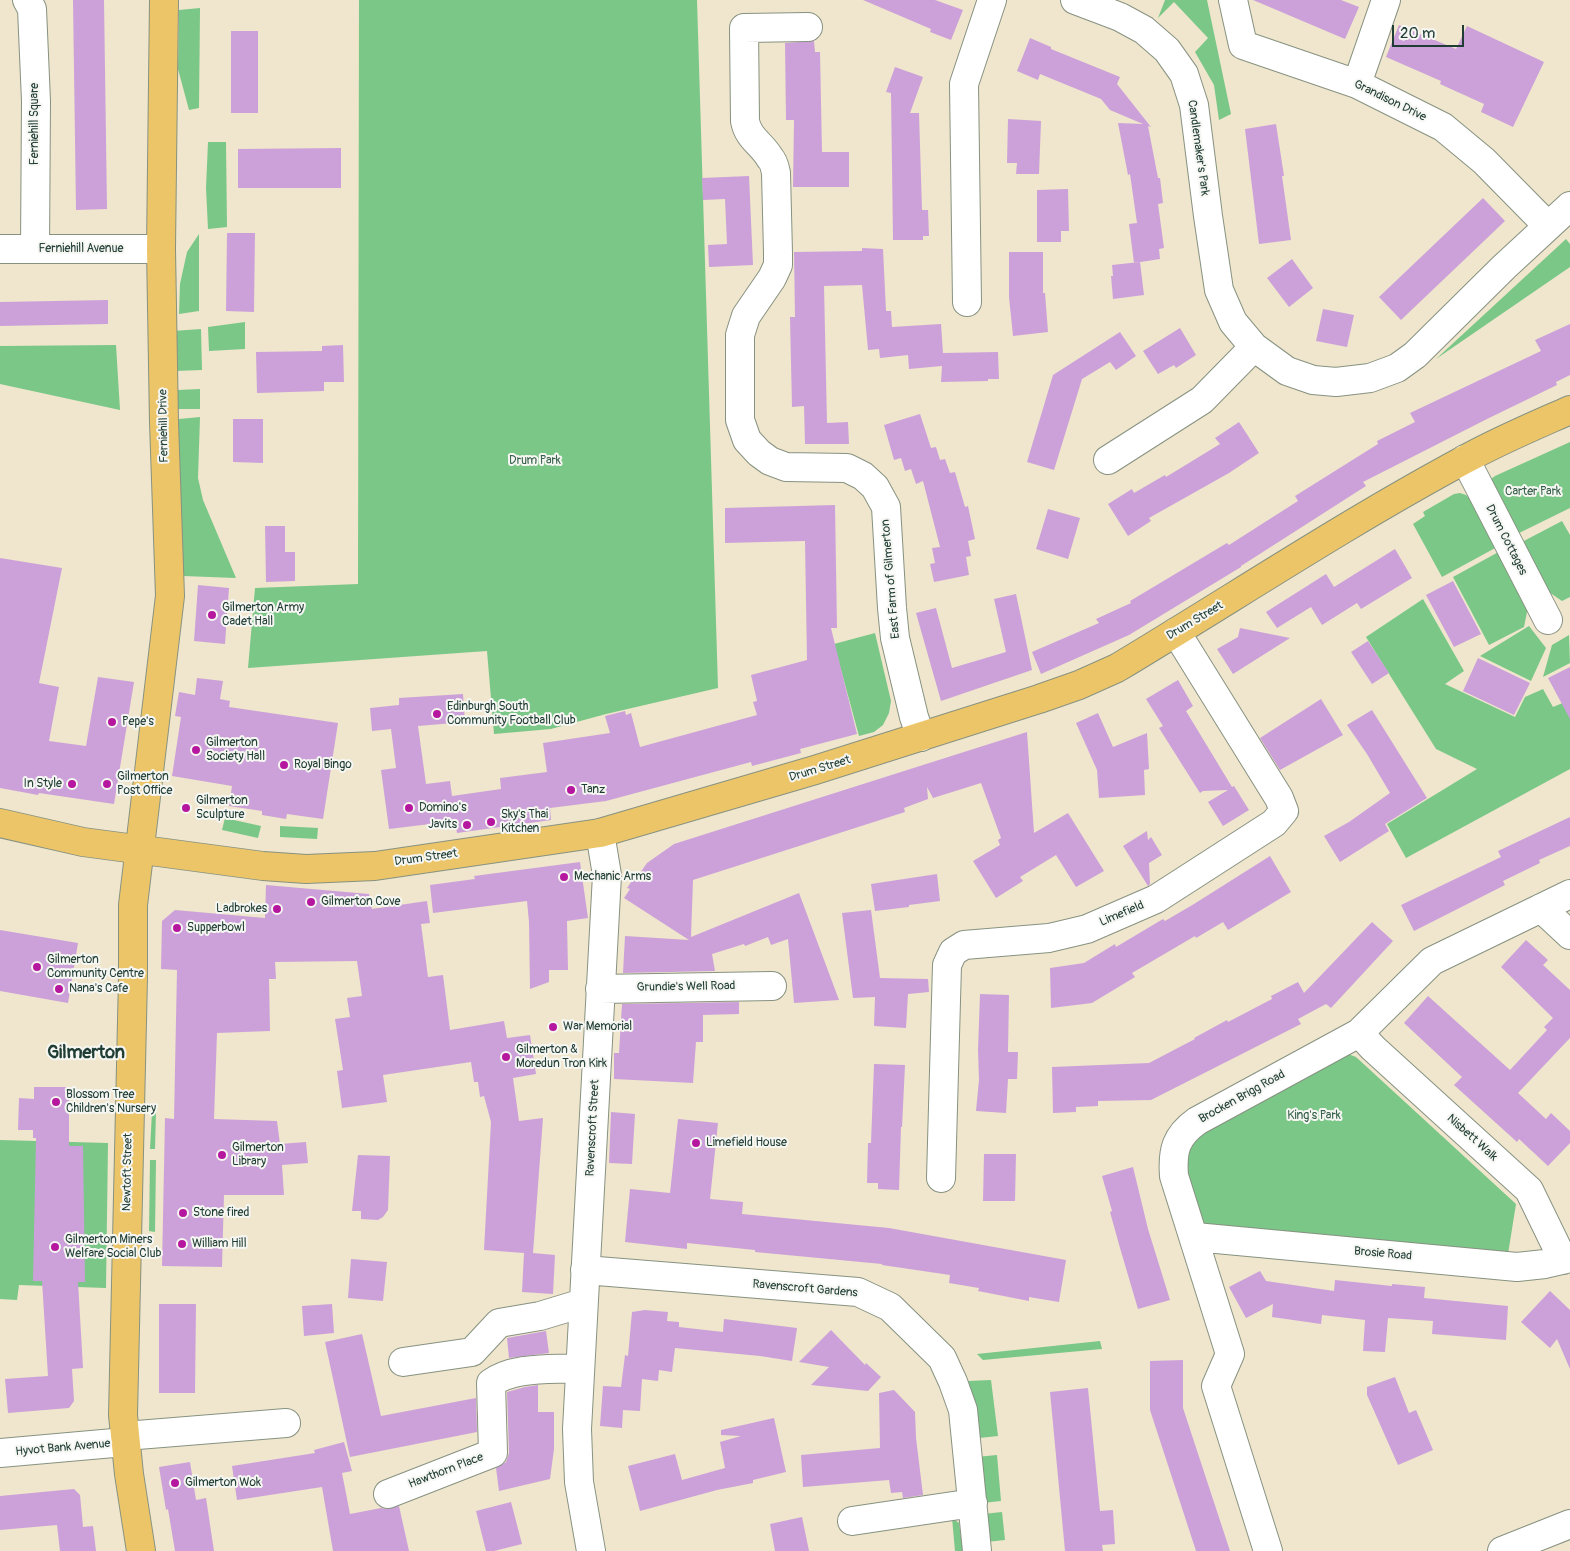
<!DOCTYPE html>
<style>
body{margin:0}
#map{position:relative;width:1570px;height:1551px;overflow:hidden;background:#efe6cd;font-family:Pangolin,sans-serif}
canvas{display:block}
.scale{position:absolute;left:1392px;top:25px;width:72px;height:22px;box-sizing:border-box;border:2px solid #1f3d34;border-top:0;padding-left:6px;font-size:15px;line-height:18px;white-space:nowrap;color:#1f3d34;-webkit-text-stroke:4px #f6f6f2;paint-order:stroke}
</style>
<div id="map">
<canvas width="1570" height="1551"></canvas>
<div class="scale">20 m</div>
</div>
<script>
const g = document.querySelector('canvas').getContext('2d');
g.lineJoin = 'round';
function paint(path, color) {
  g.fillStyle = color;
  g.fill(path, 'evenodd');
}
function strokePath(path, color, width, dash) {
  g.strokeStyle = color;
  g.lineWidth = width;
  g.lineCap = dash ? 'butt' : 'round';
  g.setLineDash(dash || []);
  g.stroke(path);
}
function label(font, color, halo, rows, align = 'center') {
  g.font = font + ' Pangolin,sans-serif';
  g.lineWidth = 4;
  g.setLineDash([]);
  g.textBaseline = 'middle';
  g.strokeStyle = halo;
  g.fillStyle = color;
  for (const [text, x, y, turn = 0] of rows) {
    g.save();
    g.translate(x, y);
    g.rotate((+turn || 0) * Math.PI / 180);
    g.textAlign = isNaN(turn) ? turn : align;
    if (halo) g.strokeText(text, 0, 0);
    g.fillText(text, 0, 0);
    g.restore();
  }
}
paint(new Path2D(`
 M359 0H697L718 688 606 714 551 729 494 734 487 651 248 668 255 588 358 584Z
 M1165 0H1207L1231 114 1219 120 1214 85 1195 52 1208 38 1174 2 1158 18Z
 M200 8 199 108 189 110 178 69 179 10Z
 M208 142H226L227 227 208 229 206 188Z
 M199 234V311L179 314 180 284 187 252Z
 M1566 239 1570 244V267L1436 359Z
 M245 322V349L209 351 208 327Z
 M201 329 202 370 175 371 173 331Z
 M116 345 120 410 0 384V346Z
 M200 389V409H178V390Z
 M200 417 198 478 203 500 236 578 183 576V558L176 496 179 419Z
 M1570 442V508L1513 536 1490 484 1491 479 1495 476Z
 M1460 493 1466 495 1470 499 1497 547 1442 577 1413 524 1425 516 1423 512 1454 494Z
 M1562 521 1570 535V597L1562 601 1546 590 1520 543Z
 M1504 549 1530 597 1524 627 1489 645 1453 577Z
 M1423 599 1464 671 1445 684 1515 717 1525 697 1543 689 1553 707 1570 700V769L1406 858 1387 824 1477 769 1436 749 1366 637Z
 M1529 626 1546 648 1531 681 1480 656Z
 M875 633 891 701 889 713 883 725 874 732 859 736 834 644Z
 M1569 635 1570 663 1543 677 1552 645Z
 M225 818 261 826 258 838 222 830Z
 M280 826 318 828 317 839 280 837Z
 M1348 1054 1356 1057 1516 1204 1508 1254 1199 1227 1184 1157 1198 1134Z
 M152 1112H156L155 1149H150Z
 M0 1140 108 1143 106 1288 19 1285 17 1300 0 1299Z
 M150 1160H156L155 1232 149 1231Z
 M1100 1341 1102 1349 983 1360 977 1354Z
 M991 1380 998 1436 979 1438 968 1381Z
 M997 1455 1001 1501 982 1503 976 1457Z
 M1002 1512 1005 1540 986 1542 983 1514Z
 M952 1518 959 1523 963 1551H955Z`), '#7ac787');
paint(new Path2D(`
 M73 0H104L107 209 76 210Z
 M863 0H935L963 10 951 40 930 32 931 29Z
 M1253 0H1341L1359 7 1345 39Z
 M1399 25 1456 49 1467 26 1544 62 1513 127 1481 112 1484 104 1440 84 1441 81 1386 57Z
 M231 31H258V113H231Z
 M1030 38 1051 47V49L1120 77 1117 84 1151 127 1148 126 1158 178H1160L1163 203 1158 204 1164 248 1159 249 1160 259 1134 263 1129 224 1137 223 1130 174 1128 175 1118 123 1143 124 1110 110 1101 99 1040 74 1038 80 1017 71Z
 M814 41 815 52H820L822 152H849V187H793L794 120H786L785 43Z
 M895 67 923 77 910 113H919L922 210H928L929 236H923V240H893L891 93 886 92Z
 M1008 119 1041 121 1039 174H1016L1017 163H1007Z
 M1276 124 1284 176H1282L1291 240 1259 244 1245 129Z
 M341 148V188H238V149Z
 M749 176 753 265 709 267 708 245 727 244 725 199 703 200 702 178Z
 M1068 189 1069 231H1061V242H1037V190Z
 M1483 198 1505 221 1401 320 1379 297Z
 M227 233H255L254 312 226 311Z
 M862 248 883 249 886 311H891L892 327 941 324 943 353 998 352 999 379H988V381L941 382 942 366 909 369 908 355 880 358 879 349 868 350 862 285 824 286 827 423 848 422 849 444H805L804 406 792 407 790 317H795L794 252 862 251Z
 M1009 252H1043V293H1045L1048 332 1013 336 1009 297Z
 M1292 259 1313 288 1289 307 1267 278Z
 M1140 262 1144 295 1113 299 1111 276H1113L1112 265Z
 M108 300V324L0 326V302Z
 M1323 309 1354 315 1347 347 1316 341Z
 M1570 324V375L1556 382 1557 385 1487 419 1363 482 1366 486 1241 566V567L1129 635 1041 674 1032 652 1099 623 1096 619 1131 603 1130 601 1227 543 1229 545 1298 501 1295 496 1378 444 1377 441 1415 422 1410 413 1541 351 1535 340Z
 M1180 328 1196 355 1176 368 1174 365 1158 374 1143 351Z
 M1120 332 1136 356 1116 370 1110 362 1082 379 1054 470 1027 462 1053 375Z
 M343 345 344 382H324V391L257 393 256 352 322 351V346Z
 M920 414 931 448 936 447 940 460 945 459 950 473 955 472 965 507 968 506 975 539 968 541 971 556 966 557 969 575 934 582 930 564 935 563 932 548 940 547 923 481 916 484 911 469 905 471 901 458 894 460 884 425Z
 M233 419H263V463L233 462Z
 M1239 422 1259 453 1229 473 1149 518 1151 521 1128 536 1108 504 1132 489 1134 493 1165 475 1166 477 1220 444 1215 438Z
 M835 505 837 628H831L857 734 800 749 801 753 752 766 751 762 606 801 550 808 551 820 457 833 455 821 389 829 381 770 396 768 391 729 372 731 370 708 399 705V698L463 694 465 722 418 726 426 784 450 781 452 796 501 789 500 778 547 772 543 743 610 733 605 716 625 711 626 715 631 713 640 747 757 715 753 702 757 701 751 675 807 660 805 541 725 543V508Z
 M1048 509 1080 518 1068 559 1036 549Z
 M265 526H285V552H295V581L266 582Z
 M1395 549 1412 578 1361 609 1357 603 1322 625 1311 607 1277 628 1266 612 1326 574 1334 587Z
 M0 558 62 568 39 683 59 687 49 741 86 746 98 677 134 682 114 804 39 793 38 795 0 788Z
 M1453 581 1481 634 1454 647 1426 595Z
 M198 585 229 588 225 644 194 641Z
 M1016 594 1032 670 941 701 916 613 936 608 952 668 1006 652 994 599Z
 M1240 628 1290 638 1233 674 1217 649 1238 637Z
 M1368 641 1389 673 1372 684 1351 652Z
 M1478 658 1530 683 1514 715 1463 691Z
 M1570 667V719L1548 678Z
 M197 678 223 681 220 699 230 701 229 707 338 723 323 819 287 814 286 819 262 815V811L229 806 232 786 172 776 181 717 175 716 179 692 195 695Z
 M1178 680 1193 706 1186 711 1232 787 1234 786 1249 810 1223 826 1208 802 1228 790 1203 791 1200 793 1159 728 1163 726 1146 699Z
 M1321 699 1343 735 1280 770 1260 738Z
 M1372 710 1427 798 1385 824 1389 831 1340 862 1324 836 1349 822 1390 793 1367 754 1347 725Z
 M1098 713 1113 747 1147 733 1149 769 1144 770 1145 795 1099 798 1097 770 1076 723Z
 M1027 732 1034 833 1068 813 1104 871 1076 887 1056 855 1020 877 1023 881 996 898 973 861 1000 845 998 840 1001 838 981 783 933 798 927 787 928 799 904 808 905 812 693 880 691 937 799 893 839 1000 794 1003 788 939 771 945 768 937 745 946 744 944 712 954 715 971 623 973 625 936 689 940 624 898 630 889 627 888 638 872 640 873 647 863 674 844Z
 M1570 817V846L1539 860 1540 863 1503 881 1505 885 1414 931 1401 905 1501 857 1498 851Z
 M1147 831 1148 840 1151 837 1162 855 1149 863 1150 884 1148 886 1123 846Z
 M1270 856 1291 892 1228 930 1223 922 1196 938 1195 936 1132 973 1135 977 1092 1003 1051 1008 1050 968 1084 963 1115 944 1116 947 1163 919 1165 921 1194 904Z
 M580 862 588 918 567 921 568 970H549V982L530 989 529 922 527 901 433 913 430 885 475 879 474 876Z
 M937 874 940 901 909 905V907L875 911 871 884Z
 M266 885 369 894 372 909 427 901 430 923 421 924 428 977 443 975 450 1030 504 1021 507 1038 530 1035 536 1074 513 1078 519 1121 543 1118 533 1253 555 1255 553 1294 522 1292 524 1253 484 1250 491 1122 484 1096 480 1097 478 1082H474L471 1062 383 1075 387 1102 342 1108 337 1071 343 1070 335 1019 350 1017 347 998 362 996 357 961 275 962 276 979H269L270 1031 217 1033 214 1119 277 1121 280 1144 306 1142 308 1163 282 1165 284 1195H224L222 1267 162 1266 165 1118 174 1119 177 970 161 969 162 921 175 910 265 918Z
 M871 910 880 978 928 979 929 992 908 994 906 1028 874 1026 875 997 853 998 842 913Z
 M1372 922 1393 941 1331 1008 1326 1004 1298 1019 1301 1024 1151 1100 1098 1101V1106L1076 1107V1112L1053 1113 1052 1067 1149 1063 1195 1039 1194 1038 1227 1020 1228 1022 1272 999 1271 996 1298 982 1304 993Z
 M0 930 78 943 68 1003 0 991Z
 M1526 940 1548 960 1543 965 1570 990V1038L1518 1093 1546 1119 1551 1113 1570 1131V1143L1548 1166 1519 1139 1517 1142 1454 1085 1462 1077 1404 1023 1428 996 1510 1070 1547 1030 1544 1027 1553 1018 1501 967Z
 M980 994 1009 995 1008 1052H1018L1017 1079H1008L1006 1113 976 1111 979 1080 978 1050Z
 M739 1002V1014L703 1015V1042H696L693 1083 614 1079V1053H619L622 1004Z
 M874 1064 905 1065 902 1127H901L899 1190 878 1189V1183H867L868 1143H871Z
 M34 1087H69V1146H83L85 1282H78L83 1368 72 1369 74 1401 69 1408 8 1413 5 1379 48 1376 42 1281H33L36 1138H33V1130H18L19 1098 34 1099Z
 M611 1112 635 1114 632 1164 609 1163Z
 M678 1119 718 1123 710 1199 743 1202 742 1214 889 1228 1066 1260 1059 1302 1029 1297V1301L978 1291 979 1288 949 1283 950 1275 882 1265V1264L755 1252V1250L687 1243V1249L625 1242 630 1189 670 1193Z
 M984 1154H1016L1015 1201H983Z
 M358 1155 390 1156 388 1210 383 1217 378 1220 361 1219V1211H352Z
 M1133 1167 1148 1229 1170 1300 1138 1309 1120 1248 1110 1212 1112 1211 1102 1176Z
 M351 1259 387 1262 383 1301 348 1298Z
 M1260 1271 1266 1281 1334 1291 1335 1280 1392 1286V1284L1425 1287 1424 1298 1508 1306 1506 1340 1432 1334 1433 1321 1388 1318 1385 1352 1363 1351 1365 1320 1322 1315 1321 1324 1272 1317 1273 1304 1246 1318 1229 1287Z
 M1550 1291 1570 1310V1369L1557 1339 1550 1348 1521 1322Z
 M159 1304H196L195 1393H159Z
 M332 1304 334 1333 304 1336 302 1306Z
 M645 1310 668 1312 667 1321 679 1322V1327L723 1332 724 1319 797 1328 792 1361 760 1356 675 1348 672 1372 659 1370 658 1381 642 1379 640 1411 623 1410 622 1428 600 1426 603 1386 621 1387 625 1355 628 1356 632 1312Z
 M831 1330 865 1365 866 1363 881 1377 868 1391 811 1385 829 1367 799 1362Z
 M546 1331 549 1353 509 1358 507 1338Z
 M362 1334 381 1416 476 1398 477 1432 350 1457 325 1342Z
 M1183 1360V1408L1230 1551H1196L1150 1410V1361Z
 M1395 1377 1409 1413 1416 1410 1433 1450 1398 1465 1367 1395V1387Z
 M538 1385V1412H554V1449L550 1479 499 1491 496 1468 506 1462 509 1453 507 1392 525 1387Z
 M1088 1388 1100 1511 1113 1510 1115 1544 1102 1545 1103 1551H1065L1050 1392Z
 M894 1390 915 1412 916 1438 923 1495 903 1498 902 1492 891 1493 889 1480 803 1487 801 1455 880 1448 879 1393Z
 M774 1418 786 1472 753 1480V1483L717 1490 640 1511 628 1466 675 1454 682 1480 725 1468 720 1442 741 1436 721 1435V1430Z
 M344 1442 352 1471 342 1473 350 1514 381 1508 386 1509 399 1506 409 1551H333L322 1487 237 1500 232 1466 315 1453 314 1450Z
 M190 1462 196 1500 206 1498 214 1551H175L168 1509 166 1510 159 1467Z
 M74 1489 80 1495 83 1527 93 1526 96 1551H60L57 1525 0 1530V1496Z
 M511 1502 522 1544 494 1551H486L476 1511Z
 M802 1517 809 1551H775L770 1524Z`), '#cca1d9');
const minor = new Path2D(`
 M27 0 32 9 36 101 35 249
 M1075 0 1120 17 1144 30 1167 50 1184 74 1194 105 1208 216 1219 290 1233 322 1254 347 1287 371 1313 380 1336 382 1370 378 1397 368 1415 355 1504 267 1570 206
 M1233 0 1243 45 1357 84 1443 127 1484 161 1548 226
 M808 27 744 28 745 121C748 138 762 144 770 158 774 162 775 168 776 173L778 253V265L772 278 746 316 740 335V420L747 440 759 453 770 461 786 467 847 468 863 476 875 487 886 507 892 608 895 638 914 717 921 737
 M1357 84 1386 0
 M0 249H161
 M967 302 964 84 992 0
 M1465 459 1548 620
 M1108 460 1202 400 1254 347
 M1541 908 1570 935
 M600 989 772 986
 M1359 1033 1373 1048 1529 1190 1563 1260
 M941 1178 947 965 953 952 964 945 1049 938 1087 929 1156 899 1274 823 1284 811 1279 798 1176 632
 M1195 1237 1517 1267 1545 1264 1570 1258
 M585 1270 858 1292 890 1307 942 1358 953 1382 963 1410 977 1551
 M403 1362 472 1352 499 1323 540 1316 583 1303
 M125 1436 286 1423
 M0 1453 125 1442
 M388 1494 493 1453 491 1383C515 1366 551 1370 579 1368
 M852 1521 973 1503
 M591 1551 579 1482 577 1429 607 875 600 833
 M1268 1551 1216 1386 1230 1354 1174 1176C1172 1150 1176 1136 1197 1121L1359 1033 1432 961 1570 894
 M1502 1551 1570 1524`);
const major = new Path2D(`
 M0 823 83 842 263 866 306 869 375 866 600 833 815 770 1039 699 1079 685 1117 668C1232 599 1345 524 1464 460 1498 441 1534 426 1570 410
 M141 1551 129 1474 123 1415 133 977V905L170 596 164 422 161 249 164 0`);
strokePath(minor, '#879280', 30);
strokePath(major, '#879280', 30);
strokePath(minor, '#fff', 28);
strokePath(major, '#edc569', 28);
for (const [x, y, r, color] of [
 [212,615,5,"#b5179e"],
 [437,714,5,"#b5179e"],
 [112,722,5,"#b5179e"],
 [196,750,5,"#b5179e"],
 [284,765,5,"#b5179e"],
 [72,784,5,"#b5179e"],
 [107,784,5,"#b5179e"],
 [571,790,5,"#b5179e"],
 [186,808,5,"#b5179e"],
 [409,808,5,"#b5179e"],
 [491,822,5,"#b5179e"],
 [467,825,5,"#b5179e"],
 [564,877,5,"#b5179e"],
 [311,902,5,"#b5179e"],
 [277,909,5,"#b5179e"],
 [177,928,5,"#b5179e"],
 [37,967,5,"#b5179e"],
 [59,989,5,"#b5179e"],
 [553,1027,5,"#b5179e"],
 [506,1057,5,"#b5179e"],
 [56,1102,5,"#b5179e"],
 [696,1143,5,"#b5179e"],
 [222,1155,5,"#b5179e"],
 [183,1213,5,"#b5179e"],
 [182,1244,5,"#b5179e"],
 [55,1247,5,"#b5179e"],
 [175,1483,5,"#b5179e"]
]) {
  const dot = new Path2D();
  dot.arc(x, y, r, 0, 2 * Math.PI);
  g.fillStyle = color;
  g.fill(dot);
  strokePath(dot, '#f6f6f2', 2);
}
label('12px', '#1f3d34', '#f6f6f2', [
 ["Grandison Drive",1390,101,26],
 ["Ferniehill Square",35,124,-90],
 ["Candlemaker's Park",1198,148,82],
 ["Ferniehill Avenue",81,249],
 ["Ferniehill Drive",164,426,-91],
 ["Drum Cottages",1506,540,63],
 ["East Farm of Gilmerton",891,579,-95],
 ["Drum Street",1195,621,-31],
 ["Drum Street",820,769,-17],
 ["Drum Street",426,858,-8],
 ["Limefield",1122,914,-23],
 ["Grundie's Well Road",686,987,-1],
 ["Brocken Brigg Road",1242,1097,-29],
 ["Ravenscroft Street",593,1128,-87],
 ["Nisbett Walk",1472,1138,42],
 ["Newtoft Street",128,1172,-89],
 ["Brosie Road",1383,1254,5],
 ["Ravenscroft Gardens",805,1289,5],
 ["Hyvot Bank Avenue",63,1448,-5],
 ["Hawthorn Place",446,1471,-21]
]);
label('12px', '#366049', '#f6f6f2', [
 ["Drum Park",535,461],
 ["Carter Park",1533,492],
 ["King's Park",1314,1116]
]);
label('12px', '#1f3d34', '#f6f6f2', [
 ["Gilmerton Army",222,608],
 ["Cadet Hall",222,622],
 ["Edinburgh South",447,707],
 ["Community Football Club",447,721],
 ["Pepe's",122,722],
 ["Gilmerton",206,743],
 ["Society Hall",206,757],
 ["Royal Bingo",294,765],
 ["Gilmerton",117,777],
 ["Post Office",117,791],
 ["In Style",62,784,"right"],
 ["Tanz",581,790],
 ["Gilmerton",196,801],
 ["Sculpture",196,815],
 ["Domino's",419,808],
 ["Sky's Thai",501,815],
 ["Kitchen",501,829],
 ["Javits",457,825,"right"],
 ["Mechanic Arms",574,877],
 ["Gilmerton Cove",321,902],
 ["Ladbrokes",267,909,"right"],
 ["Supperbowl",187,928],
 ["Gilmerton",47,960],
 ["Community Centre",47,974],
 ["Nana's Cafe",69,989],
 ["War Memorial",563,1027],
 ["Gilmerton &",516,1050],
 ["Moredun Tron Kirk",516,1064],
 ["Blossom Tree",66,1095],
 ["Children's Nursery",66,1109],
 ["Limefield House",706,1143],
 ["Gilmerton",232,1148],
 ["Library",232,1162],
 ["Stone fired",193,1213],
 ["Gilmerton Miners",65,1240],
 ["Welfare Social Club",65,1254],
 ["William Hill",192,1244],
 ["Gilmerton Wok",185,1483]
], 'left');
label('bold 18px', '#1f3d34', '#f6f6f2', [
 ["Gilmerton",86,1053]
]);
</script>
